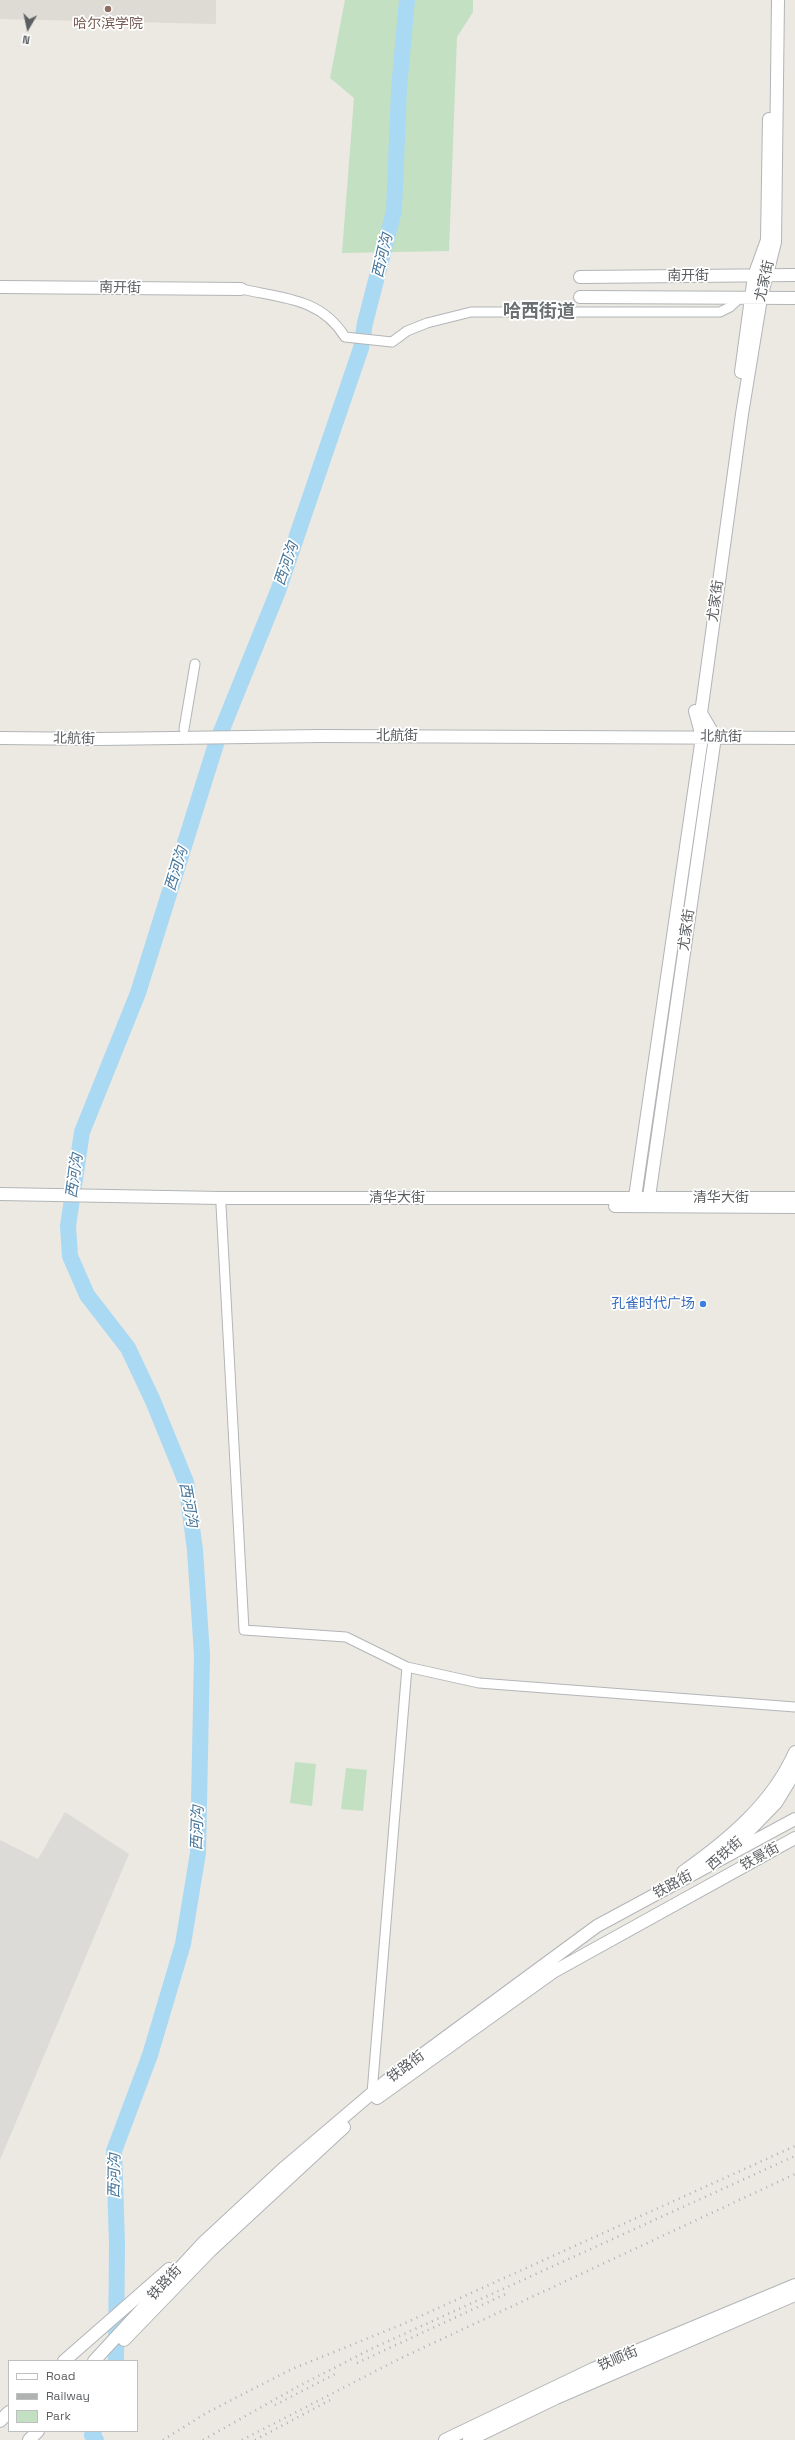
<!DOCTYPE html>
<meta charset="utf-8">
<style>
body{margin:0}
#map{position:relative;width:795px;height:2440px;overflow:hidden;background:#ebe9e2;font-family:"Space Grotesk",sans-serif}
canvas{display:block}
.legend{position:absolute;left:8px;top:2360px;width:130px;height:72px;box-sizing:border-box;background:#fff;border:1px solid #bdbfc0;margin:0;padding:5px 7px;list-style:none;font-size:12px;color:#5b5e61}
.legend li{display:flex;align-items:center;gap:8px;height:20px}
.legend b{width:20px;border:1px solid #bdbfc0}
.north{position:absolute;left:8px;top:8px;width:40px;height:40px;-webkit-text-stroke:3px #fff;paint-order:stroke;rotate:189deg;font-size:11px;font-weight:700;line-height:16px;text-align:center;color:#5b5e61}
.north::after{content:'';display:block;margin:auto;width:14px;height:18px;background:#5b5e61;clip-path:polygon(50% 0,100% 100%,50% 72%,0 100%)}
</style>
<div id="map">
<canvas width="795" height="2440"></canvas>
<ul class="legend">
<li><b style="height:5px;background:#fff"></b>Road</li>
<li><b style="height:5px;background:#b0b1b1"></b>Railway</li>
<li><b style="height:11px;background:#c4e0c2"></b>Park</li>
</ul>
<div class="north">N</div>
</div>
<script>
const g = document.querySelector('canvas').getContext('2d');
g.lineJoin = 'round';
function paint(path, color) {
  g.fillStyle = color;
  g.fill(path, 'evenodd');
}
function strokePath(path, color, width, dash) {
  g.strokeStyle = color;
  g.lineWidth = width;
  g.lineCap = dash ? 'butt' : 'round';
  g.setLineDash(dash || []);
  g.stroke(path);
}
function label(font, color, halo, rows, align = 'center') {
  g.font = font + ' "Space Grotesk","Noto Sans SC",sans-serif';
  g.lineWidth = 3.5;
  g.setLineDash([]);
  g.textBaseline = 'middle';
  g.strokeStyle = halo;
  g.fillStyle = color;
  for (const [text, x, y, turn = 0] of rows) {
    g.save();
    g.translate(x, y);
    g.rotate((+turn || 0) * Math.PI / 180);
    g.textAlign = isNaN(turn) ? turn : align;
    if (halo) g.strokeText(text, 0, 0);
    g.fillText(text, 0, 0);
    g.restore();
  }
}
paint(new Path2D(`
 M65 1812 129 1854 0 2160V1840L38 1859Z`), '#dddbd7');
paint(new Path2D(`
 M0 0H216V24L0 19Z`), '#dedad4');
paint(new Path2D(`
 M345 0H473V12L457 37 449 251 342 253 354 98 330 78Z
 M295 1762 316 1764 312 1806 290 1803Z
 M346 1768 367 1770 363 1811 341 1809Z`), '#c4e0c2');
strokePath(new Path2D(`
 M116 2361 117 2243 114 2151 150 2055 183 1944 198 1853 202 1655 195 1550 186 1482 153 1401 128 1348 87 1295 70 1256 68 1226 82 1132 138 993 216 744 278 591 361 348 365 323 394 211 399 89 407 0
 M94 2431 92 2435 96 2440`), '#aad9f3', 16);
const street = new Path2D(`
 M241 289C282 298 321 298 345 337L392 342 407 331 427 323 471 312H720L730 307 741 297
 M184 729 195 664
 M221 1205 244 1630 346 1637 407 1667 372 2093
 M407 1667 479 1683 795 1707`);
const secondary = new Path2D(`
 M580 277 795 275
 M0 287 241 289
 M580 297 795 298
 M741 372 754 276 767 240 769 119
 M0 738 100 739 321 736 795 738
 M0 1194 221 1198H795
 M635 1197 702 737 695 711
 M649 1197 715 737 701 713 742 414 761 298 775 242 778 0
 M615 1206 795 1207
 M732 1848 776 1803 795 1772
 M683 1872C728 1840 772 1804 795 1752
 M377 2098 553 1972 795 1838
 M124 2340 211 2250 344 2127
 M64 2361 169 2269
 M94 2361 202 2244 285 2167 385 2082 597 1926 795 1819
 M0 2421 9 2412
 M29 2440 38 2431
 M445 2440 593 2369 795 2285
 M469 2440 556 2398 795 2295`);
strokePath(street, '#b3b5b8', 11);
strokePath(secondary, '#b2b5b8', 14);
strokePath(street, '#fff', 9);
strokePath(secondary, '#fff', 12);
strokePath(new Path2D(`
 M357 2363 508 2293
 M275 2405 339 2372
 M163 2440 208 2412 292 2369 403 2324 795 2146
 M203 2440 297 2387 371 2349 795 2156
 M242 2440 399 2359 795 2174
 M255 2440 334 2398`), '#b0b1b1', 2.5, [1, 5]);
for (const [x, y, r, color] of [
 [108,9,4,"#8d6e63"],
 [703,1304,4,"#3f7fe0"]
]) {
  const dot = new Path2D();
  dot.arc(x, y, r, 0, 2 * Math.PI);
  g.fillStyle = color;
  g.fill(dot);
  strokePath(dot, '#fff', 1.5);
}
label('14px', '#785e54', '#fff', [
 ["哈尔滨学院",108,24]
]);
label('14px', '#5b5e61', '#fff', [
 ["南开街",688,276],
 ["尤家街",765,281,-77],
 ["南开街",120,288,1],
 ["尤家街",716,601,-82],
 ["北航街",397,736],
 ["北航街",721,737,1],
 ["北航街",74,739,1],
 ["尤家街",687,930,-82],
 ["清华大街",397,1198],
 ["清华大街",721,1198],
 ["西铁街",725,1854,-41],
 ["铁景街",760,1857,-29],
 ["铁路街",673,1885,-28],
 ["铁路街",406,2067,-37],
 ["铁路街",165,2283,-47],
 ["铁顺街",618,2359,-23]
]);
label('14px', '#366cbe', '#fff', [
 ["孔雀时代广场",695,1304]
], 'right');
label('italic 15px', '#47769b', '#fff', [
 ["西河沟",383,256,-77],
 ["西河沟",287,564,-71],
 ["西河沟",177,869,-73],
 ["西河沟",75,1176,-82],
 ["西河沟",188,1505,80],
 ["西河沟",198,1828,-88],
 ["西河沟",115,2176,-89]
]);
label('bold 18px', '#6c7073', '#fff', [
 ["哈西街道",539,312]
]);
</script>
